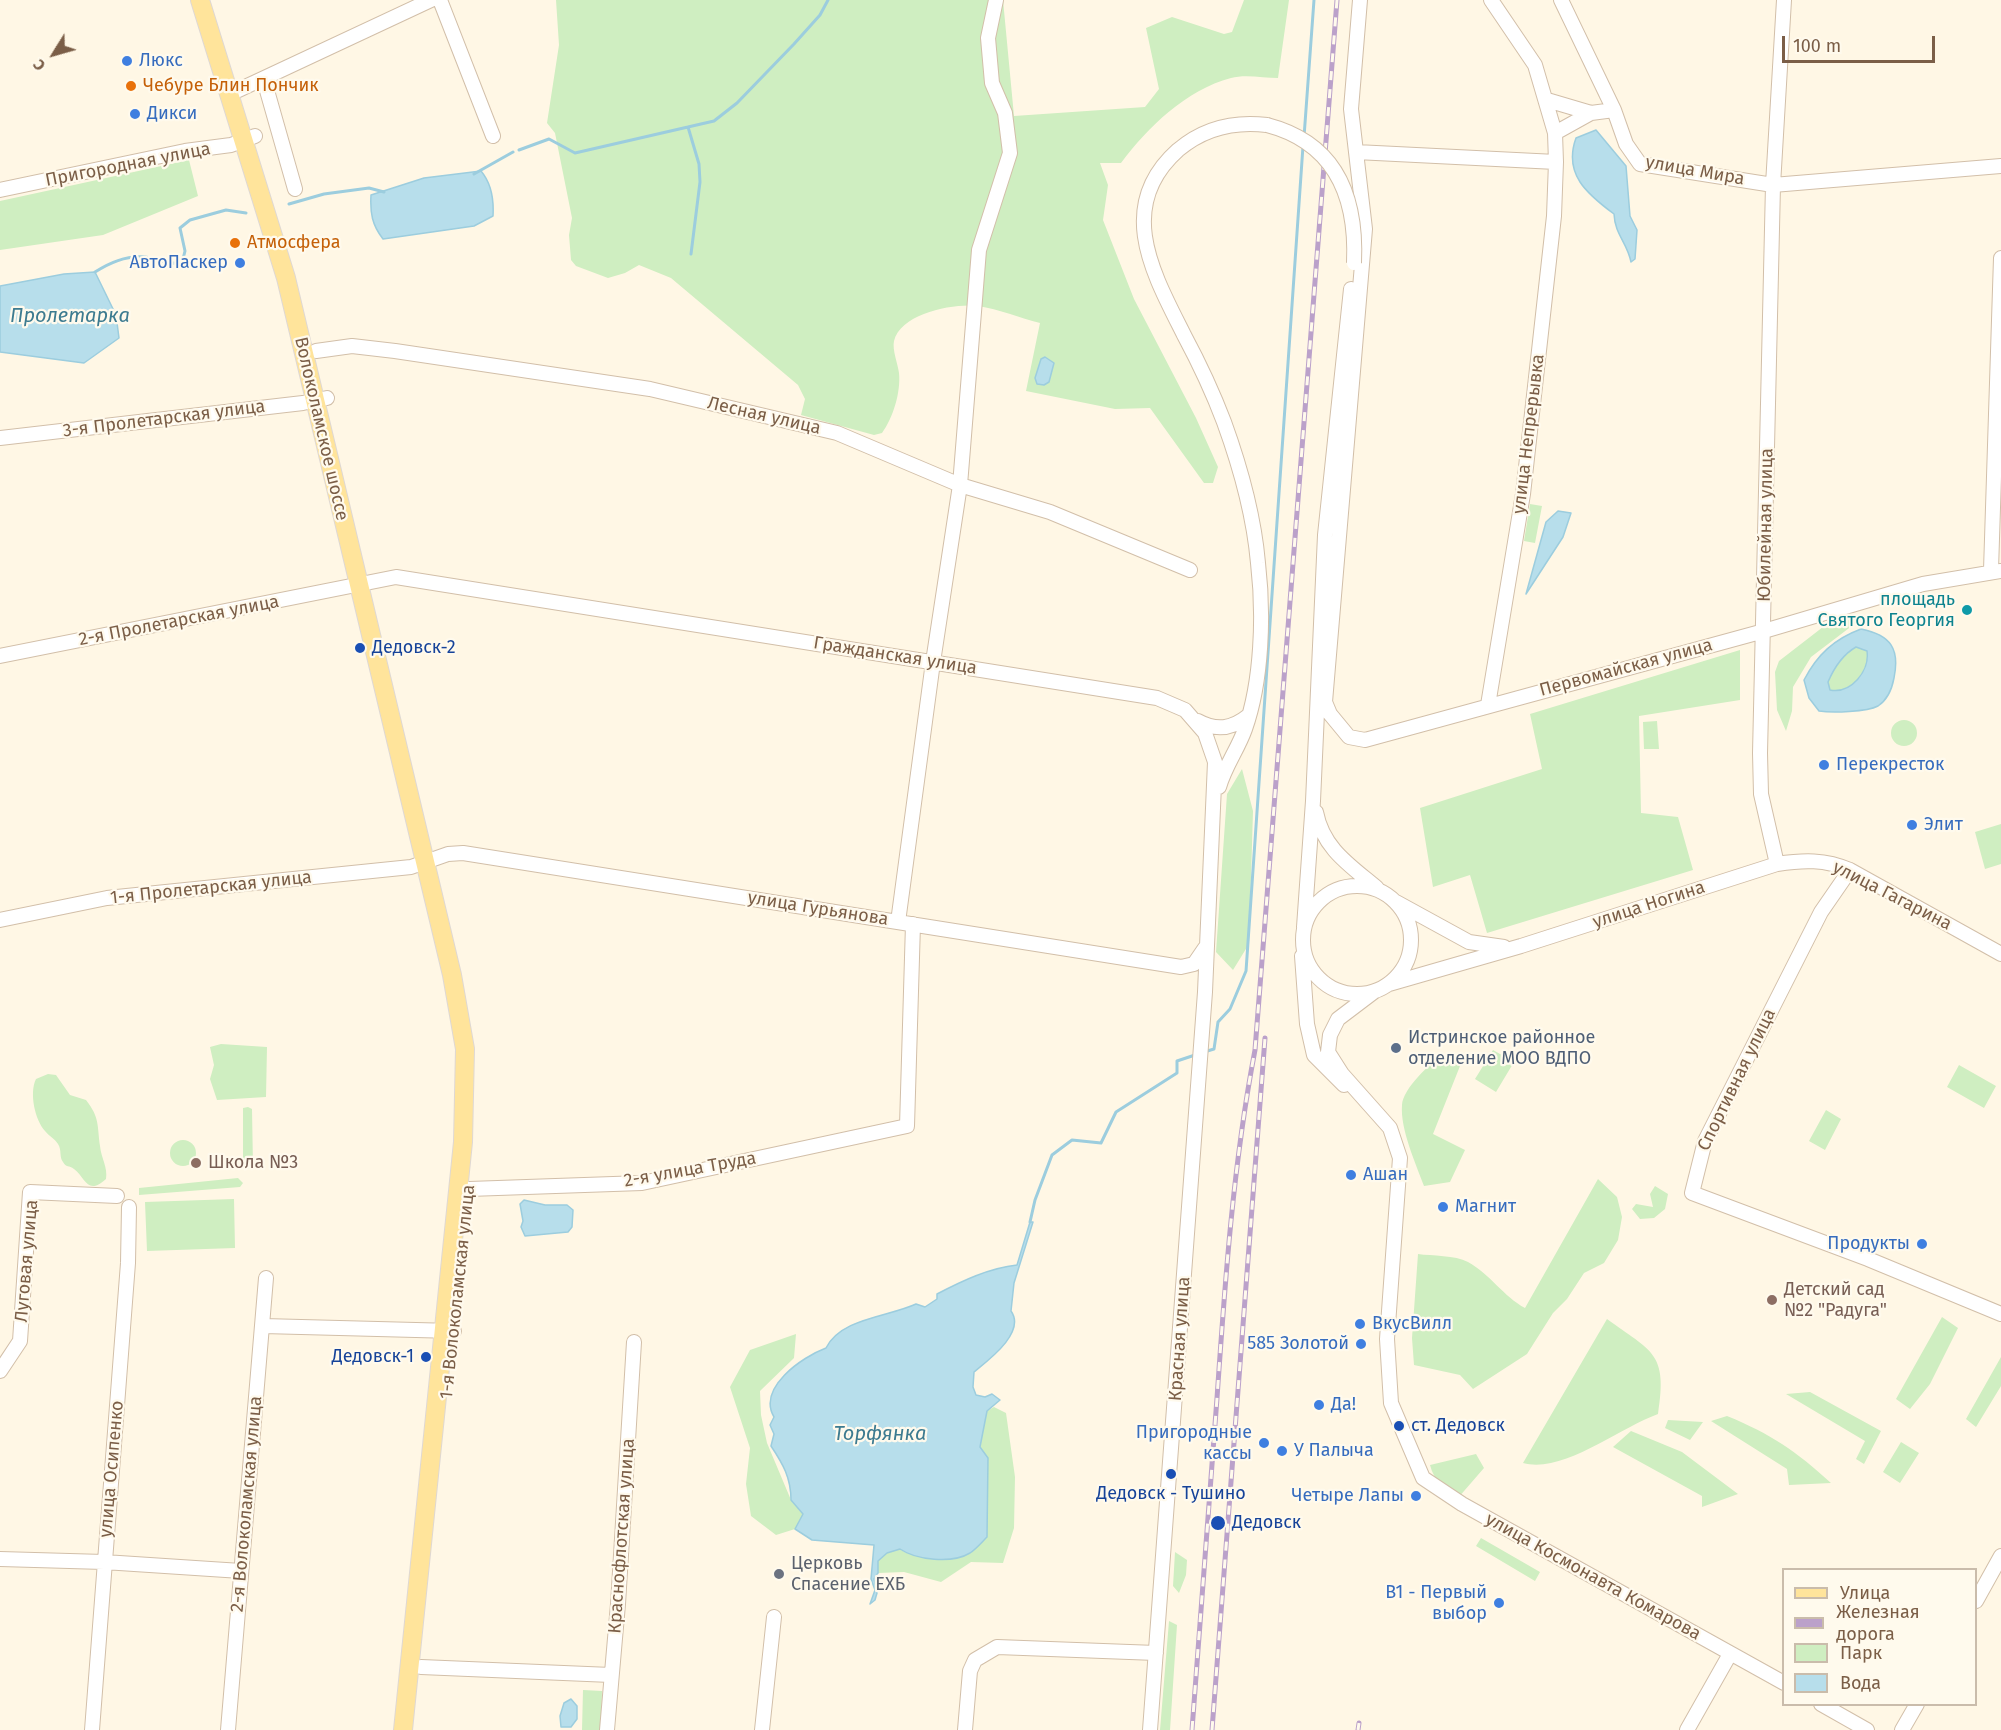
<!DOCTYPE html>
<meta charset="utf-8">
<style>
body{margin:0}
#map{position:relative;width:2001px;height:1730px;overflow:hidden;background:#fff7e5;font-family:"Fira Sans",sans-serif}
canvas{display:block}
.legend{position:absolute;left:1782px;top:1568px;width:195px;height:138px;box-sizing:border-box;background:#fffaed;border:2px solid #cabcab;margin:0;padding:8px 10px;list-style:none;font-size:18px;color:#7b5e47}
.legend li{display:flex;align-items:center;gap:12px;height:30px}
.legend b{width:30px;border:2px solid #cabcab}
.north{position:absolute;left:24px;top:24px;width:60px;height:60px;-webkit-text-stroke:4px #fffaed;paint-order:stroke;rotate:233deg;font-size:16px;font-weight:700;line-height:24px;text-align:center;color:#7b5e47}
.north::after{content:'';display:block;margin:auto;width:21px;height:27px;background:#7b5e47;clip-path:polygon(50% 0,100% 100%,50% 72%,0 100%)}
.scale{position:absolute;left:1782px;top:36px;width:153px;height:27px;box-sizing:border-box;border:3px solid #7b5e47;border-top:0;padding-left:8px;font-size:18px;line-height:21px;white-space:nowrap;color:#7b5e47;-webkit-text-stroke:4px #fffaed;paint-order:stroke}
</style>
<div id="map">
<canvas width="2001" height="1730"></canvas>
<ul class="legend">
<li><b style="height:8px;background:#ffe49b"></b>Улица</li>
<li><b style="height:8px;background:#bba1ca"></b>Железная дорога</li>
<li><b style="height:16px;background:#cfeec1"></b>Парк</li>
<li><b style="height:16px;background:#b7deeb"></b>Вода</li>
</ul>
<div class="north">С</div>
<div class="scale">100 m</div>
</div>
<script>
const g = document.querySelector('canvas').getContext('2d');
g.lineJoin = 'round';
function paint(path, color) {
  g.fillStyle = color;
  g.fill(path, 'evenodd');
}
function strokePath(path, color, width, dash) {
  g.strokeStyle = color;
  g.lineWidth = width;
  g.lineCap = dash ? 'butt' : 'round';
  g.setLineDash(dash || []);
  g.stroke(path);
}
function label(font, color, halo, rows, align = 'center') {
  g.font = font + ' "Fira Sans",sans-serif';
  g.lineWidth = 4.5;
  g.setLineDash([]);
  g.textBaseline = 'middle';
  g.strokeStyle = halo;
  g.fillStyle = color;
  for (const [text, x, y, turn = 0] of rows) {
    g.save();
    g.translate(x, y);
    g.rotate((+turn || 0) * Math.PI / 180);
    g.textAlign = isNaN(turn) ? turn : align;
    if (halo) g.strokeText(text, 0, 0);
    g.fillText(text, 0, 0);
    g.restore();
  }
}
paint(new Path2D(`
 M556 0H1003L1014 116 1145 107 1159 89 1146 28 1172 17 1224 34 1232 32 1244 0H1289L1278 78C1264 78 1245 74 1231 78 1186 90 1148 127 1121 163H1100L1108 185 1103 220 1134 299 1196 418 1218 467 1213 483H1204L1150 408 1115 409 1026 391 1040 323C1020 318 999 309 978 306 954 303 901 313 894 341 892 350 898 364 899 373 901 392 893 418 882 433L874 435 801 415 805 399 798 385 671 278 639 265 625 273 608 278 576 266 571 260 569 235 572 218 555 133 547 123 559 45Z
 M189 160 198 196 103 235 0 250V201Z
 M1530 504 1542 506 1535 543 1524 541Z
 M1861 619 1811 657 1793 687 1792 711 1786 731 1777 710 1775 672 1779 661 1832 620Z
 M1856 647 1867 651C1870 671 1851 694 1830 690L1828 682C1834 668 1843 655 1856 647Z
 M1740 650V700L1639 716 1641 813 1678 817 1693 870 1487 933 1470 875 1433 887 1420 808 1542 769 1530 714Z
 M1891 733a13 13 0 1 1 26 0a13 13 0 1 1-26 0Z
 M1657 721 1659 749H1644L1643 722Z
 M1242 769 1253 811 1249 944 1233 970 1216 952 1227 794Z
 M2001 824V864L1985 869 1975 832Z
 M221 1044 267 1047 266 1097 217 1100 210 1079 214 1065 210 1047Z
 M1493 1050 1514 1062 1496 1092 1475 1079Z
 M1441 1054 1460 1066 1433 1134 1465 1150 1450 1182 1424 1186C1416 1164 1400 1129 1402 1105 1403 1088 1430 1065 1441 1054Z
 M1959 1065 1996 1086 1984 1108 1947 1087Z
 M48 1074 56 1075 70 1095 86 1100C100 1118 97 1125 100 1146 101 1158 108 1167 106 1179 87 1196 86 1178 74 1169 69 1165 66 1168 63 1162 59 1157 62 1150 58 1144 55 1139 49 1136 45 1131 35 1120 29 1093 36 1079Z
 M248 1107 252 1109 253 1167 248 1169 243 1167V1108Z
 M1826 1110 1841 1119 1825 1150 1809 1141Z
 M170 1153a13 13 0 1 1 26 0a13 13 0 1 1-26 0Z
 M238 1178 243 1183 240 1187 139 1195V1188Z
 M1598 1179 1617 1197 1622 1217 1618 1240 1604 1263 1584 1273 1567 1299 1553 1313 1527 1354 1473 1389 1460 1375 1414 1365 1412 1338 1418 1254C1432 1256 1455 1255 1468 1262 1491 1275 1503 1296 1525 1308Z
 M1655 1186 1668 1194 1665 1209 1654 1218 1640 1219 1632 1209 1636 1204 1653 1207 1650 1194Z
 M234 1199 235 1248 147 1251 145 1202Z
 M1942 1317 1958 1328 1930 1384 1910 1409 1896 1399Z
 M1607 1319C1652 1352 1668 1352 1658 1414 1619 1428 1563 1474 1523 1463Z
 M796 1334 794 1358 760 1391 761 1415 767 1443 791 1500 803 1514 795 1529 776 1535 751 1516 746 1484 750 1448 730 1387 750 1350Z
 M2001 1357V1386L1976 1427 1966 1419Z
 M1810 1392 1881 1431 1864 1464 1856 1459 1865 1441 1786 1394Z
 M994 1407 1006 1413 1015 1477 1014 1528 1003 1563 971 1562 941 1582 904 1572 878 1573V1561L887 1553 900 1549 906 1553 978 1544 986 1538 988 1458 980 1447 987 1411Z
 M1727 1416C1771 1434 1796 1451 1831 1483L1789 1485 1787 1469 1711 1421Z
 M1668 1420 1703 1422 1690 1440 1665 1428Z
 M1631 1431 1682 1452 1738 1494 1702 1507V1496L1613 1447Z
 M1901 1442 1919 1453 1900 1483 1883 1472Z
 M1476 1454 1484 1468 1458 1498C1445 1489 1434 1481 1430 1465Z
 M1481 1538 1540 1572 1535 1581 1476 1546Z
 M1175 1552 1187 1560 1186 1575 1179 1593 1173 1586Z
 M1169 1621 1177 1625 1170 1730H1160Z
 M583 1690 602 1691 601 1730H582Z`), '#cfeec1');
const water = new Path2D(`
 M1596 130 1626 166 1630 216 1637 230 1635 259 1631 262C1627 242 1615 235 1614 214 1587 194 1563 174 1576 138Z
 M481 171C492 184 494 199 493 216L474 226 383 239C372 225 370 213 371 195L424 178Z
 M95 272 116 315 119 338 84 363 0 352V286L64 274Z
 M1045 357 1054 363 1049 382 1044 385 1037 384 1035 378 1041 359Z
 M1558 511 1571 513 1563 537 1526 594 1546 522Z
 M1861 629C1891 635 1900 649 1894 678 1892 689 1887 700 1878 706 1867 712 1832 713 1819 711L1809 698 1804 680C1817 655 1834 639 1861 629ZM1856 647 1867 651C1870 671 1851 694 1830 690L1828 682C1834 668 1842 655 1856 647Z
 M524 1200 545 1205H567L573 1210 572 1227 568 1232 525 1236 521 1227 523 1221 520 1204Z
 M1030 1222H1033L1014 1283 1011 1311C1026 1332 990 1359 974 1372L973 1387 976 1395 985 1397 992 1394 1000 1400 987 1411 980 1447 988 1458 987 1537C982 1542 976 1549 970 1553 952 1564 916 1560 900 1549L887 1553 878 1561V1573L874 1579 877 1593 875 1600 870 1604 875 1590 871 1579 874 1545 812 1540 795 1529 803 1514 791 1500C791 1478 783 1464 771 1446L774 1434 770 1425 774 1417C757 1388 802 1357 826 1348 841 1318 888 1317 916 1304L925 1307 937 1299V1294C962 1281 989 1268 1017 1265Z
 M571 1699 577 1706V1719L571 1727H561L560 1716 564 1703Z`);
paint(water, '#b7deeb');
strokePath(water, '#9ccdde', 1.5);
strokePath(new Path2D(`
 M688 127 699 164 700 182 691 254
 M1304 137 1314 0
 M519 150 549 139 575 153 714 121 737 103 794 44 820 15 828 0
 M474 174 513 152
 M289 204 324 194 369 188 384 192
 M95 272C109 263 128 255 145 257 159 259 167 265 182 263L185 251 180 228 190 220 226 210 246 213
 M1204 1052 1214 1049 1218 1022 1230 1009 1246 971 1303 146
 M1030 1222 1035 1200 1052 1155 1072 1140 1101 1143 1116 1112 1177 1073V1061L1195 1055`), '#9ccdde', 3);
const minor = new Path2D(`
 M440 0 493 136
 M1360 0 1351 109 1356 152 1556 162 1555 133 1591 113 1614 110 1626 144 1640 164 1773 185 2001 166
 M1491 0 1535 65 1555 133
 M1561 0 1614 110
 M264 80 295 189
 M230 94 431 0
 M1547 100 1591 113
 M1356 152 1365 229 1325 702 1330 714 1349 737 1365 740 1764 631 1923 584 2001 571
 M0 190 185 151 231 145 255 136
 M316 351 352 346 395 351 650 389 837 433 960 485 1050 512 1190 570
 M0 438 303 403 327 398
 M1991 570 2001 258
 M0 656 396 577 1157 698 1185 710 1205 733 1215 762 1205 992 1150 1730
 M1488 705 1523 494 1554 216 1556 162
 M1198 721C1216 731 1232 729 1248 716
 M1219 787C1225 766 1238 749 1245 729 1262 681 1264 614 1258 563 1254 517 1240 466 1224 422 1213 393 1199 363 1184 335 1154 275 1114 207 1178 150 1204 128 1234 121 1267 125
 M1316 812C1323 849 1351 866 1377 888
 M1777 864 1761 794 1760 753 1773 185 1784 0
 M1850 870 1821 912 1705 1141 1692 1193 1868 1259 2001 1314
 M1303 940a54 54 0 1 1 108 0a54 54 0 1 1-108 0Z
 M1396 902 1469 942 1504 947
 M0 920 107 898 411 867 448 854 463 853 1181 967 1194 964 1205 948
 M898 922 933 662 960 485 979 250 1010 153 1005 113 992 83 988 38 996 0
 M1304 927 1313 801 1325 535 1351 289
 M1302 956 1307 1024 1314 1055 1344 1085
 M1389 984 1521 946 1777 864C1803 860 1825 859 1850 870L2001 954
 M1375 991 1338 1019 1330 1035 1328 1052 1342 1074 1390 1128 1400 1158 1387 1339 1391 1403 1423 1478 1462 1504 1784 1683
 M469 1189 642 1183 907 1126 913 924
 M263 1326 454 1331
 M0 1371 20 1341 30 1192 117 1196
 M0 1559 104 1562 241 1571
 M1976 1601 2001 1556
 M421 1667 611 1675
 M1821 1704 1867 1730
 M92 1730 128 1263 129 1207
 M228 1730 266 1278
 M607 1730 618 1604 634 1342
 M762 1730 774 1617
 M965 1730 970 1671 975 1660 997 1647 1156 1653
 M1687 1730 1730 1654
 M1902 1730 1917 1704`);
const major = new Path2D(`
 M200 0 286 278 452 975 465 1049 463 1142 403 1730`);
strokePath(minor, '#d2bfa9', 16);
strokePath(major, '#dfd8d3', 20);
strokePath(minor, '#fff', 14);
strokePath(major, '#ffe49b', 18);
const rail = new Path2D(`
 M1192 1730C1200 1619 1209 1509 1217 1398 1225 1282 1233 1165 1255 1050L1337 0
 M1212 1730 1265 1038
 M1358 1730 1359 1723`);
strokePath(rail, '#bba1ca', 5);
strokePath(rail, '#fffaed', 3, [9]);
const minorBridge = new Path2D(`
 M1267 125C1336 143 1357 197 1354 263`);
strokePath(minorBridge, '#d2bfa9', 16, []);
strokePath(minorBridge, '#fff', 14);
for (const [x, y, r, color] of [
 [127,61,6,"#3f7fe0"],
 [131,86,6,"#e8710a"],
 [135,114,6,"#3f7fe0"],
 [235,243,6,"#e8710a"],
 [240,263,6,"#3f7fe0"],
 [1967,610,6,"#0f9aa8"],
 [360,648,6,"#1a4fb4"],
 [1824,765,6,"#3f7fe0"],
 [1912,825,6,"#3f7fe0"],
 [1396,1048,6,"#5c6f8a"],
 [196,1163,6,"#8d6e63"],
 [1351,1175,6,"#3f7fe0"],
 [1443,1207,6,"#3f7fe0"],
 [1922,1244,6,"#3f7fe0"],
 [1772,1300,6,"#8d6e63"],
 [1360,1324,6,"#3f7fe0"],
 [1361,1344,6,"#3f7fe0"],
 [426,1357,6,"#1a4fb4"],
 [1319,1405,6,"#3f7fe0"],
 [1399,1426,6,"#1a4fb4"],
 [1264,1443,6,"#3f7fe0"],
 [1282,1451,6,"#3f7fe0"],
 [1171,1474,6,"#1a4fb4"],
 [1416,1496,6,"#3f7fe0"],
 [1218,1523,8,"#1a4fb4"],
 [779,1574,6,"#6b7280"],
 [1499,1603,6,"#3f7fe0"]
]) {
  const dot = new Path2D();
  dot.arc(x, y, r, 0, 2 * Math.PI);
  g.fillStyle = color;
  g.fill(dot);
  strokePath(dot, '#fffaed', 2);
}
label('18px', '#366cbe', '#fffaed', [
 ["Люкс",139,61],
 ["Дикси",147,114],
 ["АвтоПаскер",228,263,"right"],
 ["Перекресток",1836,765],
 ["Элит",1924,825],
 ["Ашан",1363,1175],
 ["Магнит",1455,1207],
 ["Продукты",1910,1244,"right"],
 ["ВкусВилл",1372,1324],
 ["585 Золотой",1349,1344,"right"],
 ["Да!",1331,1405],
 ["Пригородные",1252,1433,"right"],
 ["кассы",1252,1454,"right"],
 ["У Палыча",1294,1451],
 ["Четыре Лапы",1404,1496,"right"],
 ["В1 - Первый",1487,1593,"right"],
 ["выбор",1487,1614,"right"]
], 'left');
label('18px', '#c56008', '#fffaed', [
 ["Чебуре Блин Пончик",143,86],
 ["Атмосфера",247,243]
], 'left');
label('18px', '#7b5e47', '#fffaed', [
 ["Пригородная улица",128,165,-11],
 ["улица Мира",1695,171,10],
 ["Лесная улица",764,416,13],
 ["3-я Пролетарская улица",164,419,-7],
 ["Волоколамское шоссе",321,429,77],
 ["улица Непрерывка",1529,434,-83],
 ["Юбилейная улица",1766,525,-89],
 ["2-я Пролетарская улица",179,621,-11],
 ["Гражданская улица",895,656,9],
 ["Первомайская улица",1626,668,-15],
 ["1-я Пролетарская улица",211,888,-6],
 ["улица Гагарина",1892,896,27],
 ["улица Ногина",1649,905,-18],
 ["улица Гурьянова",818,909,9],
 ["Спортивная улица",1737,1080,-64],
 ["2-я улица Труда",690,1170,-10],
 ["Луговая улица",27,1261,-85],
 ["1-я Волоколамская улица",458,1292,-84],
 ["Красная улица",1180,1339,-86],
 ["улица Осипенко",112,1469,-85],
 ["2-я Волоколамская улица",247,1504,-85],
 ["Краснофлотская улица",622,1536,-86],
 ["улица Космонавта Комарова",1593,1577,29]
]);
label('18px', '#0d838f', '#fffaed', [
 ["площадь",1955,600],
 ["Святого Георгия",1955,621]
], 'right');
label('18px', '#164399', '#fffaed', [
 ["Дедовск-2",372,648],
 ["Дедовск-1",414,1357,"right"],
 ["ст. Дедовск",1411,1426],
 ["Дедовск - Тушино",1171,1494,"center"],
 ["Дедовск",1232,1523]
], 'left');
label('18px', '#4e5e75', '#fffaed', [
 ["Истринское районное",1408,1038],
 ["отделение МОО ВДПО",1408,1059]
], 'left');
label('18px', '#785e54', '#fffaed', [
 ["Школа №3",208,1163],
 ["Детский сад",1784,1290],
 ["№2 \"Радуга\"",1784,1311]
], 'left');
label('18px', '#5b616d', '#fffaed', [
 ["Церковь",791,1564],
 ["Спасение ЕХБ",791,1585]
], 'left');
label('italic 20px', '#3d7b90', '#fffaed', [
 ["Пролетарка",70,316],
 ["Торфянка",880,1434]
]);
</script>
